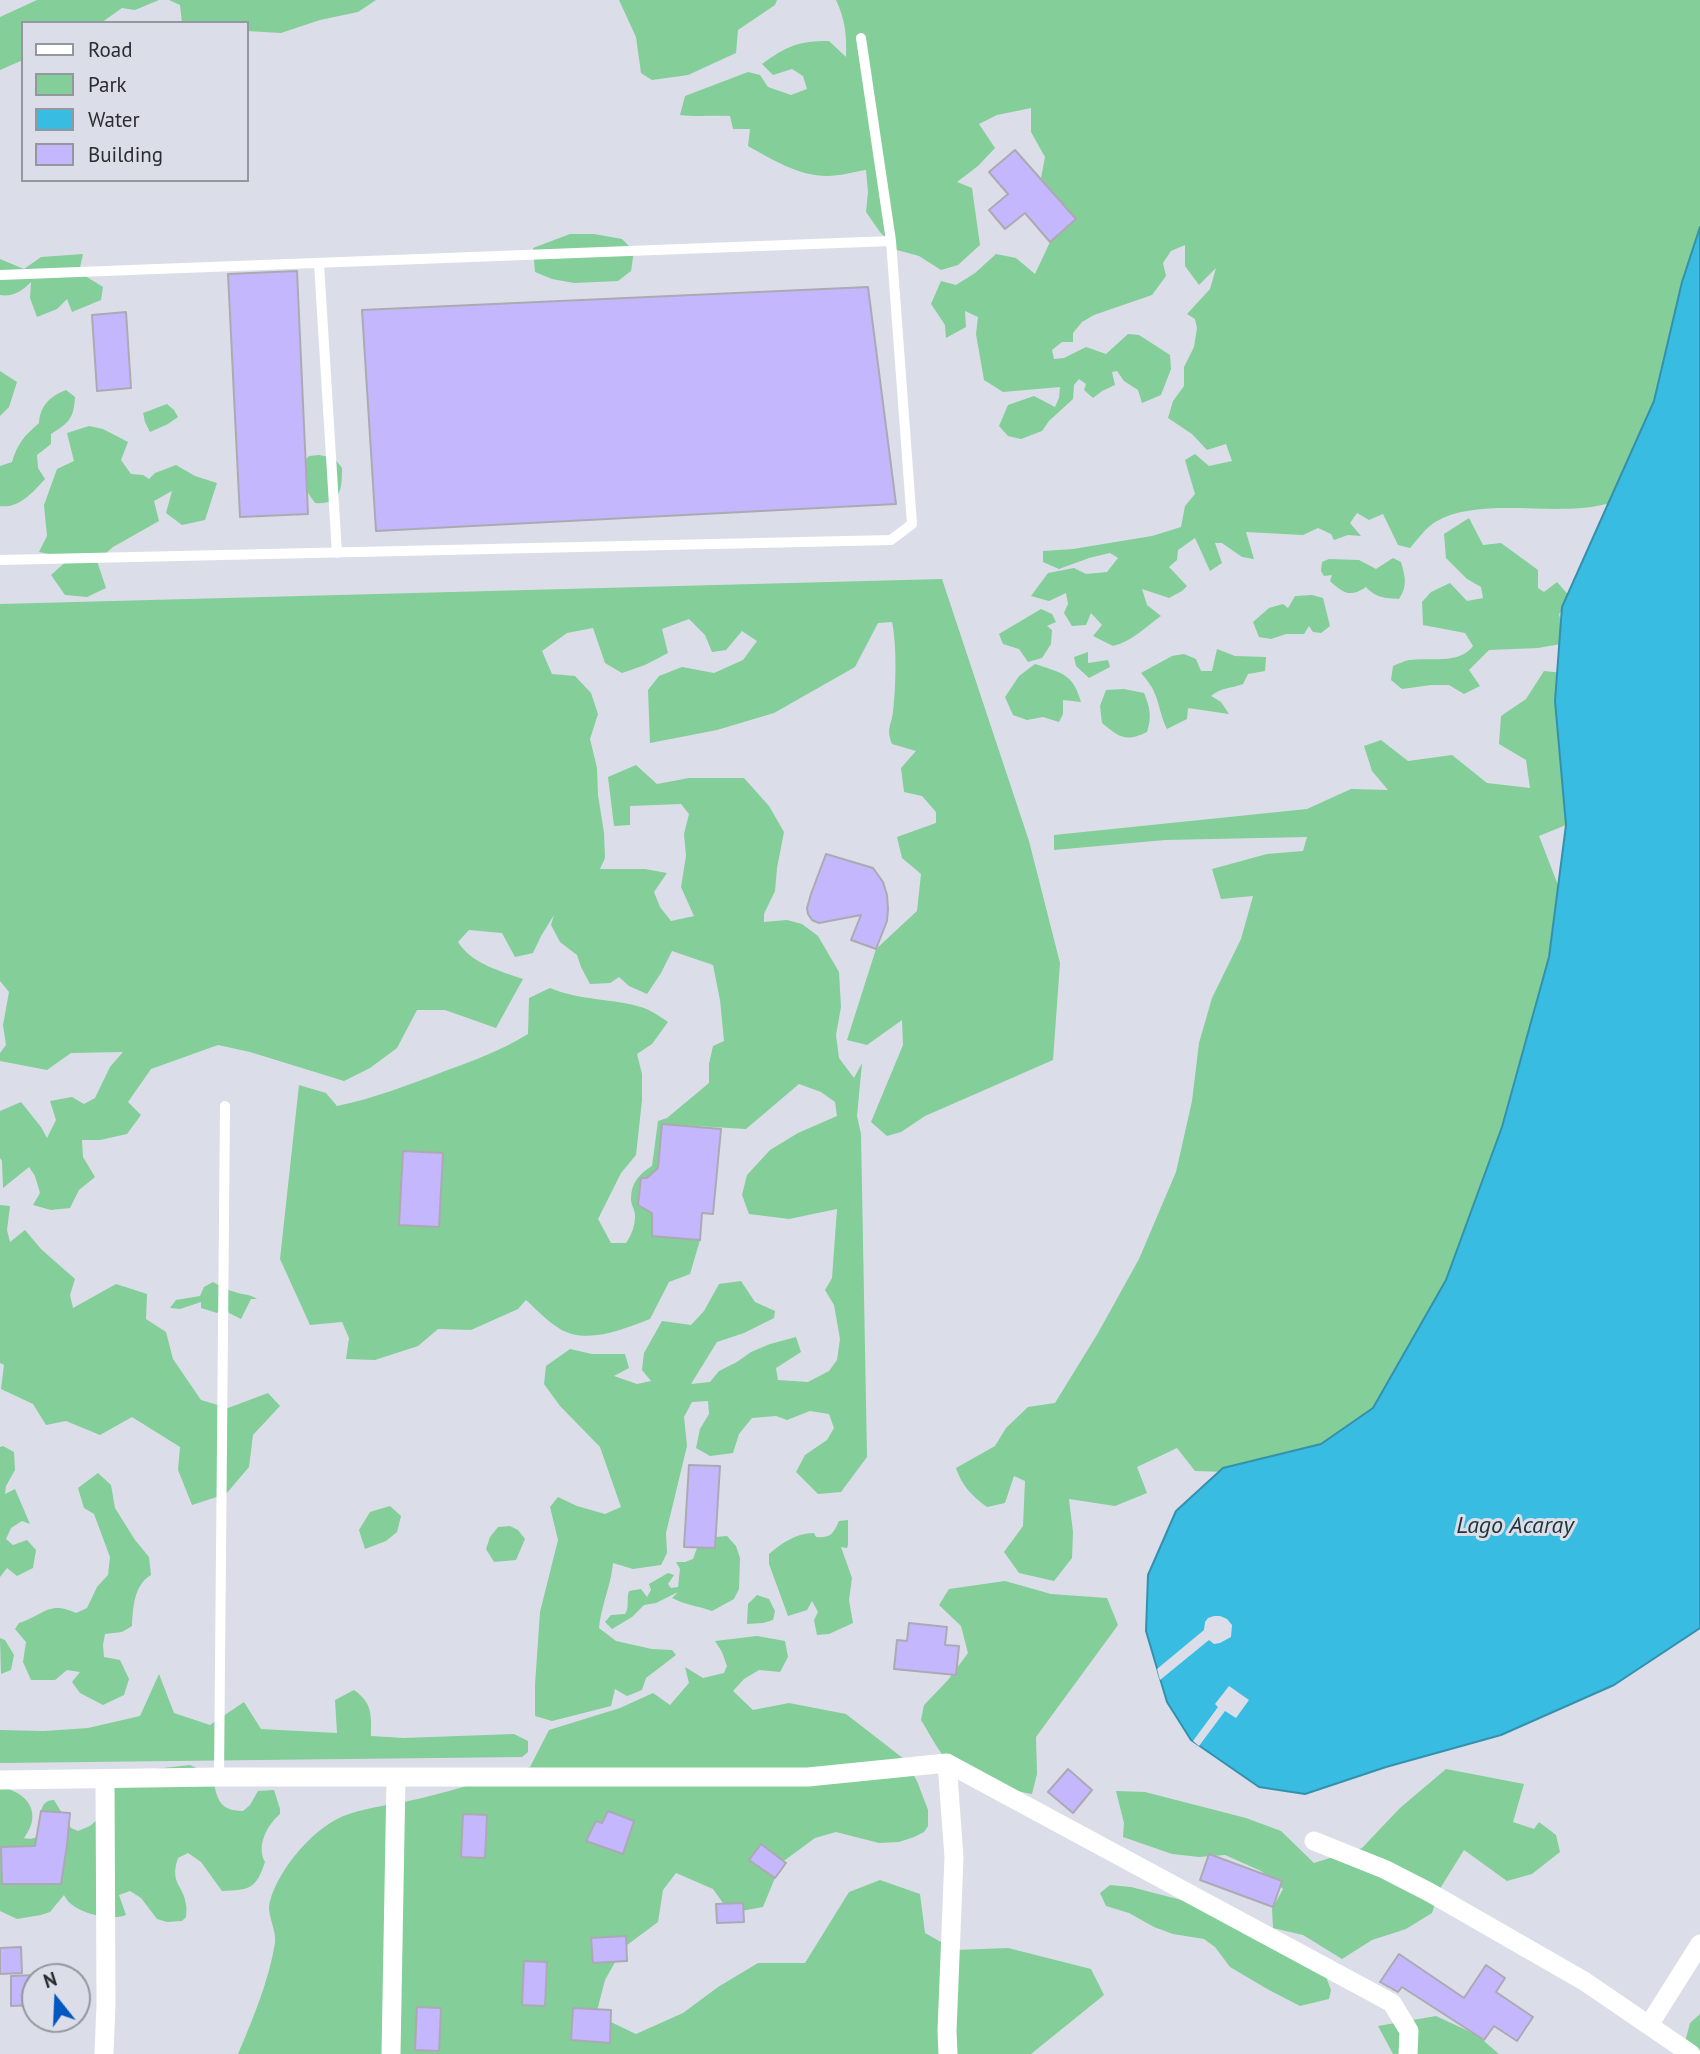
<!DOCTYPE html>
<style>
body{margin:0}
#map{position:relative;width:1700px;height:2054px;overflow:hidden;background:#dbdee8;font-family:"PT Sans",sans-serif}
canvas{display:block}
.legend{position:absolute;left:21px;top:21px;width:228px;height:161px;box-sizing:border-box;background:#dbdee8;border:2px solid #95979e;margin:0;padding:9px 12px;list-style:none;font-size:21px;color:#2b2c30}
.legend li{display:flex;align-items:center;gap:14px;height:35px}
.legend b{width:35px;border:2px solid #95979e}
.north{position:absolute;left:21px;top:1963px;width:70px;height:70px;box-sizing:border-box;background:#dbdee8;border:2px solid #95979e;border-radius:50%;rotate:342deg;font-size:19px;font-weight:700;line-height:28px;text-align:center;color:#2b2c30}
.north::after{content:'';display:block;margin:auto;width:24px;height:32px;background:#0357c0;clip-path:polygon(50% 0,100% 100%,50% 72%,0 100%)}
</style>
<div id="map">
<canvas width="1700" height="2054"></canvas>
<ul class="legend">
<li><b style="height:9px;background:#fff"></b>Road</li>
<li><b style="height:19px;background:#83ce99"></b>Park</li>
<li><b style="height:19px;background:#38bce2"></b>Water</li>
<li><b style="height:19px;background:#c5b7fd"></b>Building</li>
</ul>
<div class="north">N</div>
</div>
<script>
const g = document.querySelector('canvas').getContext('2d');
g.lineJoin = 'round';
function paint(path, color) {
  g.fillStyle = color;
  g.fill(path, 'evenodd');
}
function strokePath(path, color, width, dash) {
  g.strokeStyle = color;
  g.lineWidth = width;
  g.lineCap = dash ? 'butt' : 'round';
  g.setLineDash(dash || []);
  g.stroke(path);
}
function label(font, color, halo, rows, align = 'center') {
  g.font = font + ' "PT Sans",sans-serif';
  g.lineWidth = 6;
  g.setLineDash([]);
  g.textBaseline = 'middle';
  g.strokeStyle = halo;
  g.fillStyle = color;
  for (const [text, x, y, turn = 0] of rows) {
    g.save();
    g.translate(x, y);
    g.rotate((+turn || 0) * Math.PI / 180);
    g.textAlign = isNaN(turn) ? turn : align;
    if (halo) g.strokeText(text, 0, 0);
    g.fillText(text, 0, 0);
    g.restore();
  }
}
paint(new Path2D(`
 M37 0H159L135 10 122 8 101 23H23V60L0 70V17Z
 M169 0H376L358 12 320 20 281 33 247 31V23H182L180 5Z
 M619 0H777L775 5 738 30 736 53 688 75 652 80 641 73 636 37Z
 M836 0H1700V261L1655 490C1631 496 1605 507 1581 508 1538 512 1474 500 1437 521 1426 527 1418 539 1410 548L1398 545 1383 514 1369 520 1357 513 1350 523 1361 536 1348 535 1334 540 1331 534 1318 528 1303 535 1246 532 1254 559 1242 557 1222 543H1215L1222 563 1210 571 1195 538 1178 550 1177 560 1169 567 1187 586 1182 591 1169 598 1142 589 1147 605 1161 616C1145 627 1133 641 1113 646L1093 636 1102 625 1091 613 1086 625 1072 626 1064 613 1068 604 1066 593 1049 601 1031 596 1048 573 1074 568 1086 574 1107 572 1118 558 1110 553 1089 558 1059 569 1043 562V551L1073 549 1152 536 1181 527 1185 506 1195 494 1185 460 1195 454 1209 466 1232 461 1226 444 1207 450 1192 434 1168 418 1173 401 1184 386V367L1194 347 1197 328 1195 319 1187 314 1210 289 1216 268 1199 285 1185 266V245L1171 251 1163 263 1166 276 1152 295 1094 315 1082 322 1073 333V342H1062L1052 350 1054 359 1064 358 1086 347 1106 354 1128 334 1139 335 1170 355 1171 369 1161 395 1142 403 1138 390 1124 381 1117 371 1112 372 1115 385 1102 391 1093 398 1084 390 1086 384 1079 379 1074 385 1073 399 1049 421 1042 431 1021 439 1008 436 999 426 1008 405 1034 396 1055 407 1059 398 1060 387 1003 392 984 380 976 334 978 317 965 311 966 327 946 338 945 325 931 304 941 281 956 285 975 273 996 254 1016 258 1035 274 1050 242 1076 220 1041 178 1045 157 1031 132V108L997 115 979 124 995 148 978 166 957 182 972 188 980 245 958 265 941 270 919 256 897 250 880 232 866 212 868 192 866 170C853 172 840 176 827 176 799 176 771 159 748 146L750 129H733L730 116C713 115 697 117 680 115L685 96 748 72 760 75 768 87 791 95 807 89 803 76 792 69 773 75 762 64C787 46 798 41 829 41L846 57C847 36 845 19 836 0Z
 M570 234H594L622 239 634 251 631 271 618 281 574 283 552 279 535 272 533 248Z
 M83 254 79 272 103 287 101 300 72 312 67 299 57 309 37 317 30 298 31 282C22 291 13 297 0 295V259L24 269 41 257Z
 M0 371 17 382 9 407 0 416Z
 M66 390 75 397C74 418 69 423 51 434V444L37 455 38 468 45 479C33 492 19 509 0 506V466L12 462C17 444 25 435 39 423 40 406 50 396 66 390Z
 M167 404 174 410 178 417 168 424 150 432 145 422 143 413Z
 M89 426 103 429 128 442 121 460 131 474 143 475 149 479 155 473 176 465 195 476 217 483 205 520 182 525 166 513 172 491 154 501 159 521 113 547 97 561 106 588 87 597 65 595 51 575 70 558 39 552 47 536 44 505 57 469 74 461 67 433Z
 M319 455 334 458 342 468C342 489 341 505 315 503 305 490 302 480 302 463L309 456Z
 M1469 518 1483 545 1501 543 1538 570V588L1544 592 1557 582 1573 600 1559 614 1566 643 1538 648 1489 650 1469 670 1480 686 1464 694 1449 685H1431L1402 689 1391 680 1393 666C1398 664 1404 661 1409 660 1430 657 1459 665 1473 646L1465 633 1423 625 1422 602 1431 592 1450 583 1467 601 1483 598 1481 587 1467 579 1446 558 1444 534Z
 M1393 558 1401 562C1405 576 1408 586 1399 599 1385 598 1376 598 1366 587 1350 598 1343 593 1330 581L1332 575 1324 576 1321 571 1322 562 1329 559 1359 560 1376 569Z
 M942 579 1029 841 1060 963 1053 1060 925 1116 901 1132 887 1136 871 1122 903 1045 902 1020 867 1045 847 1040 876 949 917 911 921 874 902 858 897 837 936 823V812L922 796 904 792 901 768 916 751 892 744C886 728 891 727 893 712 896 688 897 644 892 622L878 623 855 667 774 713 717 730 650 743 648 690 659 676 682 667 714 673 743 660 757 641 742 631 726 650 712 652 705 635 689 619 662 629 668 653 645 665 622 673 605 663 593 628 567 633 542 651 552 674 575 676 591 693 598 714 590 739 597 768 598 795 604 833 605 858 600 869H645L667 873 654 892 660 907 671 921 694 916 681 887 686 856 684 834 689 814 681 804 630 806V825L614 826 608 777 636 765 657 784 689 778H744L769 806 784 832 777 868 775 891 764 914V922L787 920 802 924 818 936 839 972 841 1007 836 1035 839 1058 854 1078 862 1063 857 1116 861 1134 867 1457 841 1492 818 1494 796 1472 805 1455 827 1440 834 1428 829 1414 810 1411 787 1420 776 1416 752 1418 739 1434 733 1453 710 1456 696 1448 700 1429 709 1414 708 1401 692 1402 684 1417 687 1446 666 1533 667 1553 661 1565 633 1569 613 1563C611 1586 601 1605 599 1628L616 1641 652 1649 672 1650 676 1655 646 1678 642 1690 627 1696 615 1689 611 1706 552 1721 535 1716V1685L540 1612 558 1540 550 1507 558 1497 577 1506 605 1514 621 1507 600 1447 560 1406 544 1384 546 1366 570 1349 592 1354H625L629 1368 614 1376 637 1384 651 1381 642 1370 644 1353 662 1321 691 1325 704 1311 719 1284 741 1281 755 1302 775 1311 774 1318 744 1333 717 1342 691 1384 710 1382 719 1371 737 1362 751 1352 770 1344 796 1337 801 1352 776 1368 778 1380 808 1382 829 1371 837 1360 840 1339 834 1305 825 1290 832 1278 837 1209 789 1219 749 1214 742 1195 747 1175 770 1150 798 1133 837 1116 835 1102 821 1092 799 1084 746 1129 662 1124 658 1168 647 1178 652 1213V1236L700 1240 690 1274 669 1282 650 1319C624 1329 587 1345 560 1329 547 1321 537 1310 526 1300L518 1309 471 1330 438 1329 418 1346 375 1360 346 1359 349 1338 342 1322 310 1325 280 1259 299 1085 326 1093 337 1106C375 1098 409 1085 445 1071 475 1060 500 1051 528 1034L529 998 550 988C581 1001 613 998 644 1008 652 1011 661 1017 668 1022L652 1044 637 1054 642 1074V1100L636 1155 621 1173 598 1219 611 1243H626C632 1234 635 1226 635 1215 635 1210 631 1205 631 1199 631 1183 639 1174 652 1166L658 1121 667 1118 709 1083V1064L713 1046 724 1041 720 1000 713 965 672 951 661 973 647 994 629 986 619 977 610 983 590 984 581 967 577 955 560 942 551 925 554 915 541 936 533 953 515 957 502 933 469 930 458 942C472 964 500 971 523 979L496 1028 445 1010H417L397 1048 370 1068 344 1081 250 1052 218 1045 151 1069 128 1102 141 1115 127 1134 100 1140H82L83 1157 95 1177 79 1190 70 1208 51 1210 33 1205 40 1193 35 1176 29 1167 3 1188 2 1161 0 1158V1111L21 1102 41 1127 47 1138 56 1120 50 1101 72 1097 84 1104 95 1098 110 1067 123 1052 71 1053 47 1070 0 1061V1053L6 1045 3 1025 9 992 0 981V604Z
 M1312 595 1323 598 1330 626 1321 633 1313 632 1309 626 1304 634H1286L1271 639 1259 637 1253 622 1269 608 1283 604 1288 608 1295 596Z
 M1041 609 1052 614 1056 622 1047 626 1052 630 1051 644 1042 658 1028 662 1019 649 1003 644 999 634Z
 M1217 649 1235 656 1266 657 1265 671 1248 674 1243 684C1230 689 1222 687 1211 696L1221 702 1229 714 1188 708 1187 719 1167 729C1161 718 1160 706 1155 694 1152 686 1147 680 1141 673L1172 656 1184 654 1196 659 1201 671H1212Z
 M1088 652V663L1108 660 1110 667 1089 678 1076 666 1074 657Z
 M1035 664C1061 673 1073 673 1081 702L1063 700V714L1059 722 1043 717 1027 720 1013 715 1005 697 1019 676Z
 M1544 671 1574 674 1566 825 1539 836 1558 885 1565 955 1552 1062 1376 1422 1256 1473 1195 1471 1177 1448 1137 1467 1147 1493 1115 1506 1069 1499 1073 1532 1072 1558 1054 1581 1019 1573 1004 1552 1023 1526 1025 1481 1014 1476 1005 1503 987 1507C972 1496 962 1486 956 1468L995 1446 1006 1428 1028 1407 1055 1403 1098 1333 1139 1259 1176 1172 1192 1101 1199 1043 1212 998 1241 939 1253 896 1221 899 1212 869 1267 854 1303 851 1307 837 1165 840 1054 850V835L1307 809 1351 789 1388 790 1372 771 1364 746 1381 740 1408 761 1452 755 1487 783 1530 788 1526 760 1499 744 1501 716 1526 699Z
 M1124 689 1144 693C1150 707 1152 717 1147 732 1126 742 1120 738 1102 723L1100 706 1106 690Z
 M0 1205 10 1206 7 1230 10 1242 25 1230 41 1249 75 1279 70 1295 73 1308 116 1284 147 1294 146 1319 166 1332 173 1359 201 1400 228 1408 268 1393 280 1406 253 1435 249 1467 226 1494 192 1505 178 1470 180 1447 132 1417 100 1435 66 1421 46 1425 33 1404 1 1389 4 1365 0 1363Z
 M213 1282C220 1286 227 1290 235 1292 243 1295 251 1294 257 1299H251L241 1319 229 1313 225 1302 217 1313 201 1308V1302L180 1309 170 1308 176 1300 200 1296 204 1287Z
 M3 1446 14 1452 15 1470 6 1486 5 1494 15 1489 30 1524 22 1521 11 1528 6 1539 13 1545 27 1540 36 1550 33 1568 17 1576 7 1568 0 1577V1447Z
 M98 1473 111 1485 115 1508 135 1540 149 1557 151 1575C134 1585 133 1607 132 1626L122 1632 105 1634 103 1645 104 1657 120 1660 129 1679 124 1695 103 1705 80 1693 72 1682 80 1672 67 1670 55 1680H31L23 1662 26 1642 15 1629 19 1623C44 1615 49 1600 76 1613L87 1608 97 1587 108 1575 110 1557 94 1514 84 1508 78 1488Z
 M390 1506 401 1516 397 1532 386 1541 365 1549 359 1530 370 1512Z
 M848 1520V1545L847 1548 841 1547 852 1578 849 1600 853 1623 829 1634 817 1635 814 1620 818 1612 812 1601 807 1610 788 1616 769 1564V1554C782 1543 796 1533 814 1533L816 1537C831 1538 833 1534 839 1521Z
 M510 1526 518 1530 525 1539 516 1560 494 1562 486 1549 490 1537 498 1527Z
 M727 1536 736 1546 740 1558 739 1589 734 1599 712 1611C698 1606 685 1605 672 1598L678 1592 656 1603 644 1605 632 1617 612 1629 605 1622 611 1615 625 1614C630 1606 626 1599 629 1591L641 1589 647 1597 651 1590 649 1584 668 1573 674 1575 668 1584 671 1588 678 1587 680 1569 676 1562H685L693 1559 697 1548H715L716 1537Z
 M1005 1581 1051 1594 1107 1598 1118 1625 1036 1737 1037 1774 1032 1794C1013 1790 974 1785 959 1773 942 1759 932 1738 921 1720L924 1705 948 1680 968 1653 961 1626 939 1605 949 1589Z
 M757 1595 769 1599 775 1611 773 1620 763 1623 747 1624 748 1604Z
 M757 1636 785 1641 788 1657 780 1672 759 1670 744 1679 733 1691 753 1710 789 1703 846 1714 904 1759 917 1781 928 1810V1826L924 1832 914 1837 899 1842 879 1843 836 1832 815 1838 781 1863 763 1907 730 1913 713 1889 676 1873 663 1890 658 1922 623 1948 605 1980 596 2015 636 2034 683 2013 718 1987 758 1963H805L849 1892 880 1880 920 1894 925 1933 955 1950 1008 1948 1091 1969 1104 1995 1031 2054H238C253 2019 269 1980 275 1943 277 1930 266 1914 270 1901 279 1868 316 1824 349 1814 373 1806 398 1804 422 1798 458 1789 494 1778 530 1767L549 1730 620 1708 653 1693 670 1705 689 1683 685 1667 703 1678 724 1673 727 1666 722 1652 715 1641Z
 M0 1638 5 1640 14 1655 11 1670 1 1674Z
 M159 1674 174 1713 210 1725 244 1702 261 1729 337 1733 335 1700 354 1690C373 1704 371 1714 371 1736L404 1738 514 1734 528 1741V1752L522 1757 0 1763V1730L44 1731 88 1728 140 1716Z
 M190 1765 212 1775C217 1796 217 1811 243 1811L250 1805 258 1791 274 1790 280 1809V1814C267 1825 256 1846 265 1862 256 1889 250 1890 222 1891L201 1862 188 1853 178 1858C169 1884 184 1885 186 1905 187 1909 186 1913 186 1917L182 1921 167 1922 157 1919 141 1898 130 1891 119 1895 126 1915C111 1921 83 1914 71 1904 68 1902 66 1898 64 1895L50 1912 41 1915 17 1919 0 1911V1787C28 1792 43 1813 24 1838 34 1841 44 1834 49 1826L41 1811C43 1804 46 1800 54 1800L71 1828 78 1831 90 1826 98 1819 97 1788 136 1771Z
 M1446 1769 1524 1784 1513 1822 1534 1829 1539 1822 1556 1835 1560 1852 1532 1874 1507 1881 1464 1850 1441 1887 1432 1913 1406 1929 1372 1940 1342 1959 1303 1935 1273 1928 1272 1909 1283 1889 1261 1871 1225 1855 1199 1857 1172 1854 1123 1837 1124 1823 1116 1791 1145 1792 1246 1818 1281 1831 1314 1863 1362 1848 1400 1808Z
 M1110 1885 1131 1887 1212 1908 1325 1974 1331 1990 1329 1999 1300 2006 1269 1990 1230 1967 1215 1947 1204 1939 1173 1934 1154 1927 1129 1913 1106 1906 1100 1893Z
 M1700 2014V2054L1685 2042 1690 2023Z
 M1436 2016 1477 2035 1499 2054H1393L1378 2026Z`), '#83ce99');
const water = new Path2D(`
 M1700 227V1628L1614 1685 1501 1735 1386 1767 1305 1794 1259 1787 1191 1740 1167 1702 1146 1631 1148 1575 1176 1511 1223 1468 1321 1444 1373 1408 1446 1280 1502 1127 1549 957 1566 825 1555 701 1562 607 1654 401 1682 282Z`);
paint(water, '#38bce2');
strokePath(water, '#3491ad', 2);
paint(new Path2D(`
 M1214 1616H1220L1227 1619 1232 1625 1231 1637 1220 1643 1214 1644 1209 1640 1160 1680 1157 1669 1204 1630 1205 1622 1208 1618Z
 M1229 1686 1249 1700 1236 1718 1225 1711 1199 1746 1193 1741 1218 1707 1215 1704Z`), '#dbdee8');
const building = new Path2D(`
 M1015 150 1076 219 1050 242 1025 213 1005 229 989 210 1008 194 989 172Z
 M297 271 308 514 240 517 228 274Z
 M868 287 896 504 376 531 362 310Z
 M126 312 131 388 97 391 92 315Z
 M826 854 873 868 883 882 887 895 888 909 887 921 876 949 851 940 861 915 819 923 812 920 808 914 807 908 811 894Z
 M662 1124 721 1129 713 1214 702 1213 700 1240 652 1236V1213L638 1205 641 1178H647L658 1168Z
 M403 1151 443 1153 439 1227 399 1225Z
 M689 1465 720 1466 715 1548 684 1547Z
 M909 1623 947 1627 945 1645 959 1646 956 1675 894 1669 897 1640 907 1641Z
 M1068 1769 1092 1790 1073 1813 1048 1792Z
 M41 1811 70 1813 67 1845 61 1884H2L1 1847 35 1846Z
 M608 1811 634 1821 623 1854 586 1841 596 1821 602 1823Z
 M463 1814 487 1815 485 1858 461 1857Z
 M761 1844 786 1863 775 1878 749 1860Z
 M1209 1854 1282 1881 1273 1907 1200 1880Z
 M743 1903 744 1922 717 1923 716 1904Z
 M626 1936 627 1961 593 1963 591 1938Z
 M21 1947 22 1973 0 1974V1948Z
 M1399 1954 1464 1998 1486 1965 1505 1978 1496 1992 1533 2017 1517 2041 1494 2026 1484 2040 1402 1987 1398 1992 1380 1982Z
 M524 1961 547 1962 545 2006 522 2005Z
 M35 1975V2005L11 2006V1976Z
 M417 2007 441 2008 439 2051 415 2050Z
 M573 2008 611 2010 610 2043 571 2040Z`);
paint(building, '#c5b7fd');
strokePath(building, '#abaab3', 2);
strokePath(new Path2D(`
 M319 264 337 553
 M0 275 891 241
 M0 560 891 540 912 524 891 241 861 38
 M219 1777 225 1106`), '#fff', 10);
strokePath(new Path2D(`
 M947 1763 954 1857 947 2031 948 2054
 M0 1780 219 1777H808L947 1763 1392 2003 1409 2031 1408 2054
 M1314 1841 1384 1869 1429 1892 1584 1981 1691 2054
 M1649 2025 1700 1944
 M104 2054 106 2004 105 1779
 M391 2054 396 1778`), '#fff', 19);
label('italic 24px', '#1f353c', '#dbdee8', [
 ["Lago Acaray",1515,1526]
]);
</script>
